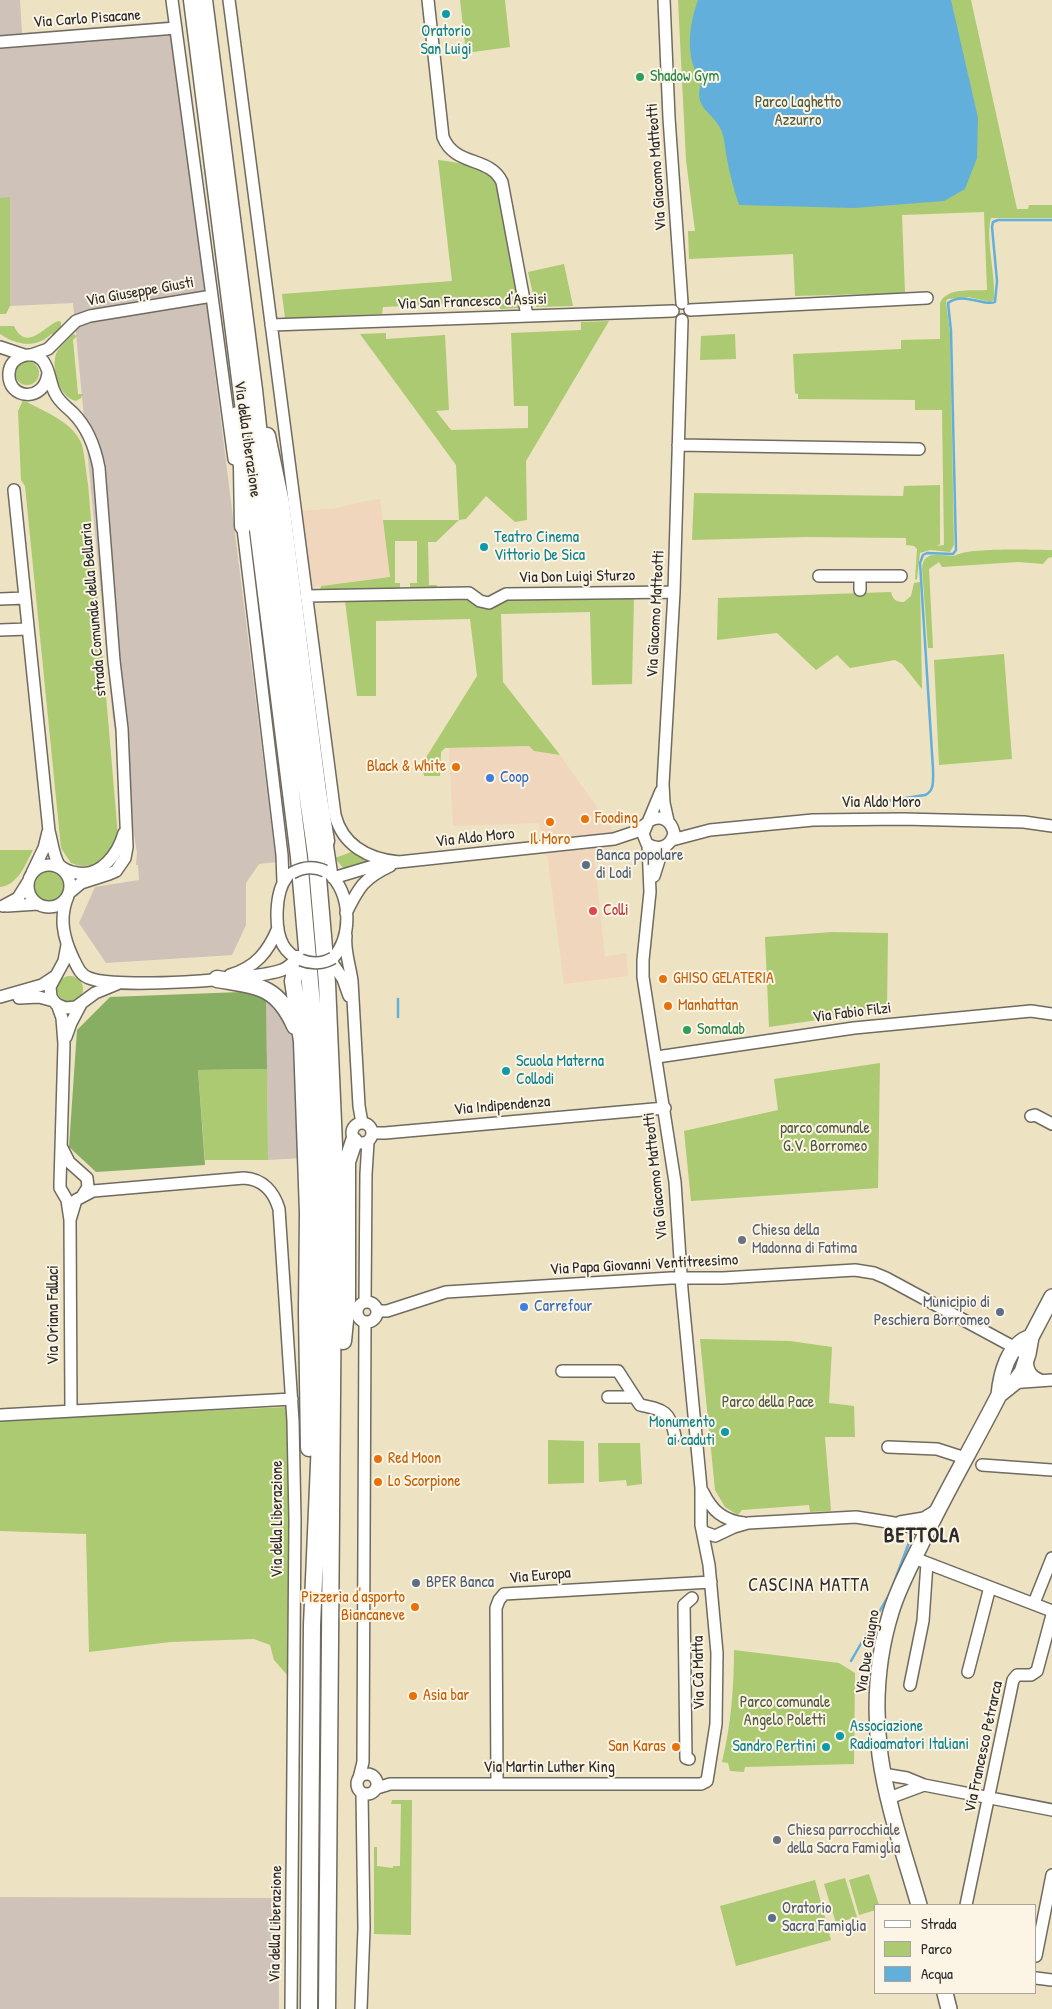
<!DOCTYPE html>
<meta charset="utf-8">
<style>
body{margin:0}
#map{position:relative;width:1052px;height:2009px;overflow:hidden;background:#ede2c1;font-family:"Patrick Hand",sans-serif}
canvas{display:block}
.legend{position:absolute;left:874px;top:1904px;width:162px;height:90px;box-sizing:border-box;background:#fcf5e5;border:1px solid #a8a49b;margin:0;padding:6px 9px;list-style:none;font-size:15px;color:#2b2b2b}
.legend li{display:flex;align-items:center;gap:10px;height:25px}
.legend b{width:25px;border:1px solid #a8a49b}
</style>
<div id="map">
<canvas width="1052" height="2009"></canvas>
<ul class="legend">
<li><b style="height:6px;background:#fff"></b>Strada</li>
<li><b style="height:14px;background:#abca71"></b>Parco</li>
<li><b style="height:14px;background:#62afdb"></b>Acqua</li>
</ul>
</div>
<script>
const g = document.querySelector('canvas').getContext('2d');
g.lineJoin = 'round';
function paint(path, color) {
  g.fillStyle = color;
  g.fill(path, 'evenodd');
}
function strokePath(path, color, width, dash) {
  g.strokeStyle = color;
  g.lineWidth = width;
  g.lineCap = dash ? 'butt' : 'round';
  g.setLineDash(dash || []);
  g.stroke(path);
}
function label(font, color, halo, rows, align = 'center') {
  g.font = font + ' "Patrick Hand",sans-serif';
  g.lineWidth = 4;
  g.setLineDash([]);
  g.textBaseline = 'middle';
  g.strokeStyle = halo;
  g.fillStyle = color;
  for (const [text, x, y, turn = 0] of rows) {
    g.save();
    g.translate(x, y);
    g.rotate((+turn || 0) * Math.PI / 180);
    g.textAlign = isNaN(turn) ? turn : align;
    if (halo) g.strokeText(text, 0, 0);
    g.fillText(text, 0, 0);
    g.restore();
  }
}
paint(new Path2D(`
 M380 499 390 577 301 588 291 512 337 508 361 502Z
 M529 746 534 751 560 755 617 836V845L594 855 605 957 626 953 628 976 564 984 548 860 539 823 453 826 449 748Z`), '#f0d6bc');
paint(new Path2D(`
 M0 0H20L22 33 171 21 276 862 259 864 246 883V925L232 955 106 963 79 923 95 887 139 880 138 865H136L137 852 113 719 73 303 10 306V198H0Z
 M266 997 283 1012 297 1044 301 1158 268 1160Z
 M0 1897 278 1898 279 2009H0Z`), '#cec2b9');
paint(new Path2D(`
 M460 0H505L510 47 466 53Z
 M678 0H971L1017 209H1028L1029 205H1052V218H991C985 236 996 277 994 300L990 302 969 297 948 299 946 301 950 334 954 545 950 552 930 550 920 553 917 579 915 580 917 549 914 546 906 545V538L806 537 692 540 694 493 903 496 904 486 940 485V544L937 546 944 545 942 410H915V400L798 399V394L795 393 793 354 901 349V340L940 339V303C947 287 972 291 987 290L984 212 902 215 905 293 795 296 793 254 689 259 688 231H695L686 160Z
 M438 160C458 162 481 167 496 180L520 305 518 308 500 309 499 302 383 307 382 314 285 318 282 294 452 281Z
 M10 197V306L6 314H0V198Z
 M564 264 573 306 536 307 528 272Z
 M59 321 61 322V327L53 335 51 334C36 349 16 345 0 334V326H14C27 354 47 323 59 321Z
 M609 321 526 461 527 520 515 522 486 496 466 519 459 520 436 542H428L429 585H437L436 588 410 589V583H417V541H395V583H400V589L320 591 321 586 390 577 383 520H459L456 465 360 334 386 333V339L445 335 449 410 436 411 451 430 528 428V406H514L511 333 581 330V322Z
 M73 334 77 336 73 340 78 394H83L81 398 76 401C59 397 51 369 56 354 58 348 68 340 73 334Z
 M735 334 736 359 700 360 701 336Z
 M15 373a12 12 0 1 1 24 0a12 12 0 1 1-24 0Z
 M23 400C43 411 74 422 82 445 85 457 86 472 88 484L118 836C108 856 95 873 71 863L61 848 25 486 21 480 18 411Z
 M1052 550V557L1048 558 1043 564 1018 562 942 567 939 562 929 569 933 648H928L922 569C923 549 940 556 954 556 968 547 1032 550 1052 550Z
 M920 582 922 689 902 664 895 660 850 668 837 655 816 670 777 633 717 640 718 598 891 592C893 600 896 602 904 602L911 596 914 583Z
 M634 597 632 684 592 685 590 612 501 614 503 682 560 755 534 751 529 746 445 748 441 752 440 776H424L422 764 477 676 470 619 376 621V696H357L345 601 467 598 491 608 511 598Z
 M1004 654 1012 759 939 765 934 660Z
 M0 850H33C25 865 18 885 0 887Z
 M354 851 374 860 344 869 335 858Z
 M33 886a16 16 0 1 1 32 0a16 16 0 1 1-32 0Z
 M832 932 888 933 887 1010 769 1027 765 937Z
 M57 989a13 13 0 1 1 26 0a13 13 0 1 1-26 0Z
 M880 1063 878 1188 691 1201 684 1131 778 1110 774 1079Z
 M267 1069 268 1160H205L198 1070Z
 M700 1339 790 1341 832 1347 829 1403 854 1406 855 1437H825L831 1511 810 1512 809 1505 742 1510 738 1515 725 1507 715 1490Z
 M287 1407 289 1531 288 1676 274 1660 270 1645 254 1639 170 1642 89 1652 86 1534 0 1531V1420Z
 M548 1440 584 1441V1483L548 1484Z
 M598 1443H640L642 1484 627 1486 626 1480 599 1482Z
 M734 1650 839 1663 855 1673 854 1764 745 1767 744 1772 730 1771 728 1763 722 1762C731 1725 734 1688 734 1650Z
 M392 1800H412L411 1935 374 1934V1847H377V1866L393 1868V1866H400L401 1804H391Z
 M869 1874 879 1905H876V1910L859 1915 849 1880Z
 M845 1878 857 1917 836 1923 824 1884Z
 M815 1880 831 1940 736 1966 720 1906Z`), '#abca71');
paint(new Path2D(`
 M241 992 266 997 267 1069 198 1070 205 1165 96 1172 69 1147 77 1030 110 997Z`), '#88ae63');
paint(new Path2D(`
 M698 0H951L978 118 977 158 965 189 944 201 854 208 739 205C734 190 730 175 727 159 725 150 725 140 722 132 714 111 691 109 702 81 684 60 689 24 698 0Z`), '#62afdb');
strokePath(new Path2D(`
 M874 803 925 795C935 791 933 779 933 769L920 563 923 555 927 553 953 554 956 550 951 331 948 303C963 291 985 307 995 302L997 281 992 227 993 222 998 220H1052
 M398 999V1017
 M851 1661 890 1593 913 1532`), '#62afdb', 2.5);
const minor = new Path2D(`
 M172 0 234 459
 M229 0 335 815C343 846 369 859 399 862
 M428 0 443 137C455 167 490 156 502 182L527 316
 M664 0 669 118 682 303
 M0 42 176 28
 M690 310 927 298
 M271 325 673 311
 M0 347 24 355
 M31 355 48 349 76 321 90 316 212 296
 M48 373C45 403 7 400 9 373 10 356 32 349 43 361 50 370 50 384 55 393 59 402 67 407 73 413 88 428 95 447 99 468L114 661 122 729 127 847 125 858 116 871 109 874 81 883 69 893
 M678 445 919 449
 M14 490 49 831C52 841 53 855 59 865 64 870 70 872 77 873 101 877 118 854 124 833
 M242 520 282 855 283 882
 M819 576H901
 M860 590V576
 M306 596 469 593 480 601 489 603 506 594 674 592
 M0 599 25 598
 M0 630 28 629
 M649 821C661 814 671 820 674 833 671 847 659 851 647 844L643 834 661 791
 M668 821 664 803 663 784 674 592 682 320
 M326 836 332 876
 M672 840 710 830 813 820 903 819 1024 822 1052 826
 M28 886a21 21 0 1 1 42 0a21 21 0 1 1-42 0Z
 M32 873 44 848 48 832
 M329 873C351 894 353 935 333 958
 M654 876 661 854 666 846
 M287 877C275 891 274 929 283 945 287 952 293 957 301 960
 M333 878 380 864 614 839 635 832 646 824
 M68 896C59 917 63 937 73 958 77 966 80 975 89 978 114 989 255 980 282 970 288 968 292 963 297 959
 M3 906 18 898 28 882
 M7 906 38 904
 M346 913C359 887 364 878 390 866
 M346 936C344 949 350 966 352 981L359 1106 362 1123
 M67 945 64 961 50 987 51 997 56 1004 65 1008 76 1007 95 993 117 984
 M333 964 343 979 349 996
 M230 975C256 967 268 952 278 928
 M0 997 42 985 54 977
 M19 998 39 997 54 1001
 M57 1004 62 1018 64 1044 60 1183V1188L67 1200 70 1220 71 1411
 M66 1037 71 1023 81 1004
 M657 1057 854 1028 1031 1011 1052 1014
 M1031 1116 1035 1115 1052 1124
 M352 1133a10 10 0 1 1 20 0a10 10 0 1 1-20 0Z
 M372 1133H385L665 1108
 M62 1148 69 1162 87 1178 88 1187 83 1195
 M70 1220 76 1200 93 1191 244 1178C263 1179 274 1192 279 1209L293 1421 295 1520 291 2009
 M357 1312a10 10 0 1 1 20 0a10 10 0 1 1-20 0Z
 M365 1302 366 1174 368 1142
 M377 1311H387L446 1292 671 1278H723L855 1270 874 1273 886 1278 1021 1351C1032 1361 1022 1372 1040 1380
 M562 1371H618L640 1405C664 1410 670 1411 675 1436
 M1009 1383 1052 1380
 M608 1397H634
 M0 1415 292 1399
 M888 1447 937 1449 965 1458
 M982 1465 1052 1470
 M703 1492C712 1511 723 1520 744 1523
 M900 1522 924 1518 937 1510
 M704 1532 715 1536 734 1527 748 1523 856 1517 894 1523 927 1531
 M914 1558 1052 1611
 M1034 1603 1052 1558
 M968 1672 990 1587
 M910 1685 923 1621 927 1563
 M689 1759 686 1758 684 1605 692 1598
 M883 1774 907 1778 924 1785 1052 1810
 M357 1784a10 10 0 1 1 20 0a10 10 0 1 1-20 0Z
 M359 1778 363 1762 365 1322
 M497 1784 496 1608 499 1600 504 1594 711 1582
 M377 1788 390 1784H701L707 1781 716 1724 717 1653 709 1565 701 1525V1488L682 1290 675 1182 643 977V960L650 892 648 845
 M889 1798 924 1785
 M966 1905 1013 1680 1017 1675H1031L1037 1671 1052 1615
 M1036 1956 1052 1875
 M1036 1978 1052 1980
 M361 2009 364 1928 362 1793`);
const major = new Path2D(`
 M999 1395 1014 1383 1022 1372 1028 1354 1031 1337 1052 1297
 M919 1905C905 1856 887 1806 880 1755 874 1708 877 1657 891 1612 898 1589 909 1568 920 1546 944 1495 973 1446 999 1395 1001 1374 1008 1344 1031 1337
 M945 1993 949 2009`);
const highway = new Path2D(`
 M192 0 246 427
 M204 0 254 390 268 517 316 855 327 983 334 1146 327 2009
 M237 415 242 467 243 526
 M267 436 281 503 318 792 326 841
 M254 498 299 857 313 1017 319 1143 321 1418 312 1625 309 2009
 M298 959 293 981 302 1041 308 1213 307 1311 309 1448
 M217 979C257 986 277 985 295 1026
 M343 1341 347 1300V1162L354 1141`);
strokePath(minor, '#6f6b60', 14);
strokePath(major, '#6f6b60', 18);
strokePath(highway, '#6f6b60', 19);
strokePath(minor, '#fff', 11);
strokePath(major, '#fff', 15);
strokePath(highway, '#fff', 16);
const minorBridge = new Path2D(`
 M292 873C303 867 314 866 325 871
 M301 960C311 964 323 964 333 958`);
strokePath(minorBridge, '#6f6b60', 14, []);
strokePath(minorBridge, '#fff', 11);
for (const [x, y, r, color] of [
 [446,14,5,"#0f9aa8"],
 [640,77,5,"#2e9e5b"],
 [484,547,5,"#0f9aa8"],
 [456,767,5,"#e8710a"],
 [490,778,5,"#3f7fe0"],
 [585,819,5,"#e8710a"],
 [550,822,5,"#e8710a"],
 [586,865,5,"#5c6f8a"],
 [593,911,5,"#e0444e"],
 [663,979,5,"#e8710a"],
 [668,1006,5,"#e8710a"],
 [687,1030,5,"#2e9e5b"],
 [506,1071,5,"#0f9aa8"],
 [742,1240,5,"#6b7280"],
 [524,1307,5,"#3f7fe0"],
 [1000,1312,5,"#5c6f8a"],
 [725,1432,5,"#0f9aa8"],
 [378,1459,5,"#e8710a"],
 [378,1482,5,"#e8710a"],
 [416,1583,5,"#5c6f8a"],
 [415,1607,5,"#e8710a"],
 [413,1696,5,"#e8710a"],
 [840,1736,5,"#0f9aa8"],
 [676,1747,5,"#e8710a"],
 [826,1747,5,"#0f9aa8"],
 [777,1840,5,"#6b7280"],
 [772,1918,5,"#5c6f8a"]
]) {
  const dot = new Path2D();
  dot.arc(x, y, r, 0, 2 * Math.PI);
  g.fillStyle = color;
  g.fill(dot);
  strokePath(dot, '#fcf5e5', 2);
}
label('16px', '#2b2b2b', '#fcf5e5', [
 ["Via Carlo Pisacane",87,19,-4],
 ["Via Giacomo Matteotti",657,167,-94],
 ["Via Giuseppe Giusti",140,292,-10],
 ["Via San Francesco d'Assisi",472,302,-2],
 ["Via della Liberazione",247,439,82],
 ["Via Don Luigi Sturzo",577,577,-1],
 ["strada Comunale della Bellaria",94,610,-95],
 ["Via Giacomo Matteotti",656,614,-87],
 ["Via Aldo Moro",881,803],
 ["Via Aldo Moro",475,838,-6],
 ["Via Fabio Filzi",852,1013,-7],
 ["Via Indipendenza",502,1106,-5],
 ["Via Giacomo Matteotti",656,1176,-96],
 ["Via Papa Giovanni Ventitreesimo",644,1265,-3],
 ["Via Oriana Fallaci",54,1315,-90],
 ["Via della Liberazione",278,1519,-90],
 ["Via Europa",540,1576,-5],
 ["Via Due Giugno",868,1652,-81],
 ["Via Cà Matta",699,1673,-91],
 ["Via Francesco Petrarca",984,1747,-78],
 ["Via Martin Luther King",549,1768],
 ["Via della Liberazione",276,1924,-89]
]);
label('16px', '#0d838f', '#fcf5e5', [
 ["Oratorio",446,32,"center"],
 ["San Luigi",446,50,"center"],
 ["Teatro Cinema",494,538],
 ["Vittorio De Sica",494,556],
 ["Scuola Materna",516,1062],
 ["Collodi",516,1080],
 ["Monumento",715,1423,"right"],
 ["ai caduti",715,1441,"right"],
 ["Associazione",850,1727],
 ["Radioamatori Italiani",850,1745],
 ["Sandro Pertini",816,1747,"right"]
], 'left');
label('16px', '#27864d', '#fcf5e5', [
 ["Shadow Gym",650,77],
 ["Somalab",697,1030]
], 'left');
label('16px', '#515b40', '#fcf5e5', [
 ["Parco Laghetto",798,103],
 ["Azzurro",798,121],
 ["parco comunale",825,1129],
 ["G.V. Borromeo",825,1147],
 ["Parco della Pace",768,1403],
 ["Parco comunale",785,1703],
 ["Angelo Poletti",785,1721]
]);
label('16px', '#c56008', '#fcf5e5', [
 ["Black & White",446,767,"right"],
 ["Fooding",595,819],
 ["Il Moro",550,840,"center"],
 ["GHISO GELATERIA",673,979],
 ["Manhattan",678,1006],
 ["Red Moon",388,1459],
 ["Lo Scorpione",388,1482],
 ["Pizzeria d'asporto",405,1598,"right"],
 ["Biancaneve",405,1616,"right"],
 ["Asia bar",423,1696],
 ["San Karas",666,1747,"right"]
], 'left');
label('16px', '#366cbe', '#fcf5e5', [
 ["Coop",500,778],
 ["Carrefour",534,1307]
], 'left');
label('16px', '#4e5e75', '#fcf5e5', [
 ["Banca popolare",596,856],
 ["di Lodi",596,874],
 ["Municipio di",990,1303,"right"],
 ["Peschiera Borromeo",990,1321,"right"],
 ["BPER Banca",426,1583],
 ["Oratorio",782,1909],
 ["Sacra Famiglia",782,1927]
], 'left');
label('16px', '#be3a42', '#fcf5e5', [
 ["Colli",603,911]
], 'left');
label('16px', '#5b616d', '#fcf5e5', [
 ["Chiesa della",752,1231],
 ["Madonna di Fatima",752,1249],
 ["Chiesa parrocchiale",787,1831],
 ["della Sacra Famiglia",787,1849]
], 'left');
g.letterSpacing = '1px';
label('18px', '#2b2b2b', '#fcf5e5', [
 ["CASCINA MATTA",809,1586]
]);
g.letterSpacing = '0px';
g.letterSpacing = '1px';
label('bold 21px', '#2b2b2b', '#fcf5e5', [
 ["BETTOLA",922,1536]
]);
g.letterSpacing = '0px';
</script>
